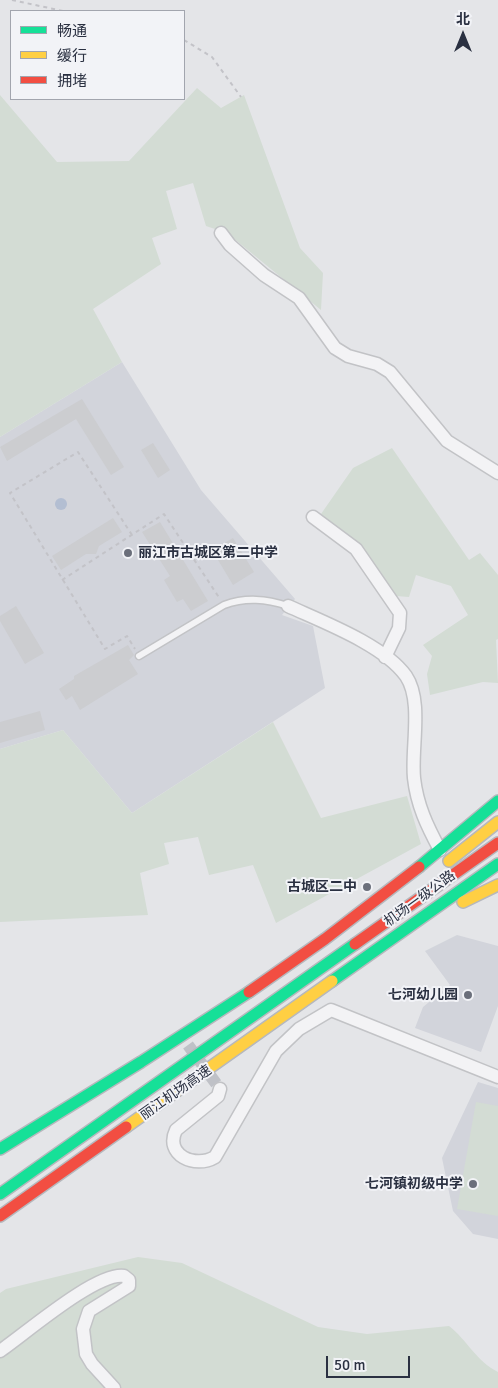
<!DOCTYPE html>
<meta charset="utf-8">
<style>
body{margin:0}
#map{position:relative;width:498px;height:1388px;overflow:hidden;background:#e4e5e8;font-family:Signika,"Noto Sans SC",sans-serif}
canvas{display:block}
.legend{position:absolute;left:10px;top:10px;width:175px;height:90px;box-sizing:border-box;background:#f2f3f7;border:1px solid #a2a5ae;margin:0;padding:6px 9px;list-style:none;font-size:15px;color:#2a3041}
.legend li{display:flex;align-items:center;gap:10px;height:25px}
.legend b{width:25px;border:1px solid #a2a5ae}
.north{position:absolute;left:438px;top:10px;width:50px;height:50px;-webkit-text-stroke:4px #f2f3f7;paint-order:stroke;rotate:0deg;font-size:14px;font-weight:700;line-height:20px;text-align:center;color:#2a3041}
.north::after{content:'';display:block;margin:auto;width:18px;height:22px;background:#2a3041;clip-path:polygon(50% 0,100% 100%,50% 72%,0 100%)}
.scale{position:absolute;left:326px;top:1356px;width:84px;height:22px;box-sizing:border-box;border:2px solid #2a3041;border-top:0;padding-left:6px;font-size:15px;line-height:18px;white-space:nowrap;color:#2a3041;-webkit-text-stroke:4px #f2f3f7;paint-order:stroke}
</style>
<div id="map">
<canvas width="498" height="1388"></canvas>
<ul class="legend">
<li><b style="height:6px;background:#16e098"></b>畅通</li>
<li><b style="height:6px;background:#ffcf43"></b>缓行</li>
<li><b style="height:6px;background:#f24e42"></b>拥堵</li>
</ul>
<div class="north">北</div>
<div class="scale">50 m</div>
</div>
<script>
const g = document.querySelector('canvas').getContext('2d');
g.lineJoin = 'round';
function paint(path, color) {
  g.fillStyle = color;
  g.fill(path, 'evenodd');
}
function strokePath(path, color, width, dash) {
  g.strokeStyle = color;
  g.lineWidth = width;
  g.lineCap = dash ? 'butt' : 'round';
  g.setLineDash(dash || []);
  g.stroke(path);
}
function label(font, color, halo, rows, align = 'center') {
  g.font = font + ' Signika,"Noto Sans SC",sans-serif';
  g.lineWidth = 4;
  g.setLineDash([]);
  g.textBaseline = 'middle';
  g.strokeStyle = halo;
  g.fillStyle = color;
  for (const [text, x, y, turn = 0] of rows) {
    g.save();
    g.translate(x, y);
    g.rotate((+turn || 0) * Math.PI / 180);
    g.textAlign = isNaN(turn) ? turn : align;
    if (halo) g.strokeText(text, 0, 0);
    g.fillText(text, 0, 0);
    g.restore();
  }
}
paint(new Path2D(`
 M122 362 201 490 295 599 282 615 313 626 325 688 132 813 63 730 0 749V437Z
 M457 935 498 946V1006L481 1052 415 1028 423 1007 450 985 425 951Z
 M478 1082 498 1088V1239L473 1234 453 1211 442 1158Z`), '#d2d4db');
paint(new Path2D(`
 M197 88 221 108 244 95 300 248 323 273 321 310 227 233 206 226 193 183 166 191 177 229 152 238 161 264 93 309 122 362 0 437V95L57 162 129 161Z
 M392 448 469 560 480 553 498 575V639L496 640 498 683 483 682 430 695 427 674 432 656 423 645 468 615 451 586 416 575 409 597 396 596 361 547 321 514 353 468Z
 M273 722 321 818 407 796 421 844 276 923 253 865 209 875 198 837 164 843 169 864 140 873 148 915 0 922V749L63 730 132 813Z
 M476 1102 498 1106V1216L457 1209Z
 M138 1257 182 1263 318 1327 367 1334 449 1326C468 1341 476 1361 498 1372V1388H0V1293L6 1289Z`), '#d3dcd4');
paint(new Path2D(`
 M55 504a6 6 0 1 1 12 0a6 6 0 1 1-12 0Z`), '#b3bed2');
paint(new Path2D(`
 M82 399 124 467 111 475 76 419 7 461 0 447Z
 M153 443 170 470 158 478 141 450Z
 M113 518 122 532 99 546 96 554H86L61 570 52 556Z
 M160 522 208 601 191 611 183 599 177 602 164 580 170 576 142 532Z
 M233 538 254 572 233 585 212 550Z
 M16 606 44 653 25 664 0 621V616Z
 M128 645 134 655 129 660 138 674 80 710 72 696 66 700 59 689 74 679V676Z
 M40 711 45 730 0 743V722Z`), '#cccdd0');
strokePath(new Path2D(`
 M188 1045 220 1089`), '#bfc1c7', 12, [12, 6]);
const lane = new Path2D(`
 M139 656 224 605C246 597 266 599 288 606`);
const street = new Path2D(`
 M221 233 230 245 264 275 299 298 335 348 348 356 377 364 390 372 447 441 498 473
 M313 517 356 549 400 613 399 628 385 657
 M288 606C323 622 384 645 406 676 423 701 411 748 414 778 417 805 427 826 440 850
 M220 1089 218 1096 176 1130C164 1155 195 1169 215 1157L276 1051 299 1029 331 1010 498 1077
 M0 1351C25 1334 96 1272 124 1276L129 1280V1286L89 1311 83 1329 86 1354 92 1364 114 1388`);
const fast = new Path2D(`
 M419 867 498 801
 M332 981 498 864
 M0 1149 141 1062 249 992
 M0 1194 355 944`);
const slow = new Path2D(`
 M449 861 498 822
 M463 902 498 885
 M126 1127 332 981`);
const jam = new Path2D(`
 M355 944 498 843
 M249 992 325 939 419 867
 M0 1216 126 1127`);
strokePath(lane, '#c2c3c6', 9);
strokePath(street, '#c2c3c6', 15);
strokePath(fast, '#b6b8bd', 14);
strokePath(slow, '#b6b8bd', 14);
strokePath(jam, '#b6b8bd', 14);
strokePath(new Path2D(`
 M12 0 63 11
 M184 40 212 57 241 97
 M132 535 78 452 10 493 105 649 127 636 135 649
 M62 580 164 514 220 599`), '#c3c3c8', 2, [4, 4]);
strokePath(lane, '#f3f3f5', 6);
strokePath(street, '#f3f3f5', 12);
strokePath(fast, '#16e098', 11);
strokePath(slow, '#ffcf43', 11);
strokePath(jam, '#f24e42', 11);
for (const [x, y, r, color] of [
 [128,553,5,"#6b6f7b"],
 [367,887,5,"#6b6f7b"],
 [468,995,5,"#6b6f7b"],
 [473,1184,5,"#6b6f7b"]
]) {
  const dot = new Path2D();
  dot.arc(x, y, r, 0, 2 * Math.PI);
  g.fillStyle = color;
  g.fill(dot);
  strokePath(dot, '#f2f3f7', 2);
}
label('bold 14px', '#2a3041', '#f2f3f7', [
 ["丽江市古城区第二中学",138,553,"left"],
 ["古城区二中",357,887],
 ["七河幼儿园",458,995],
 ["七河镇初级中学",463,1184]
], 'right');
label('14px', '#2a3041', '#f2f3f7', [
 ["机场一级公路",420,899,-36],
 ["丽江机场高速",176,1093,-35]
]);
</script>
